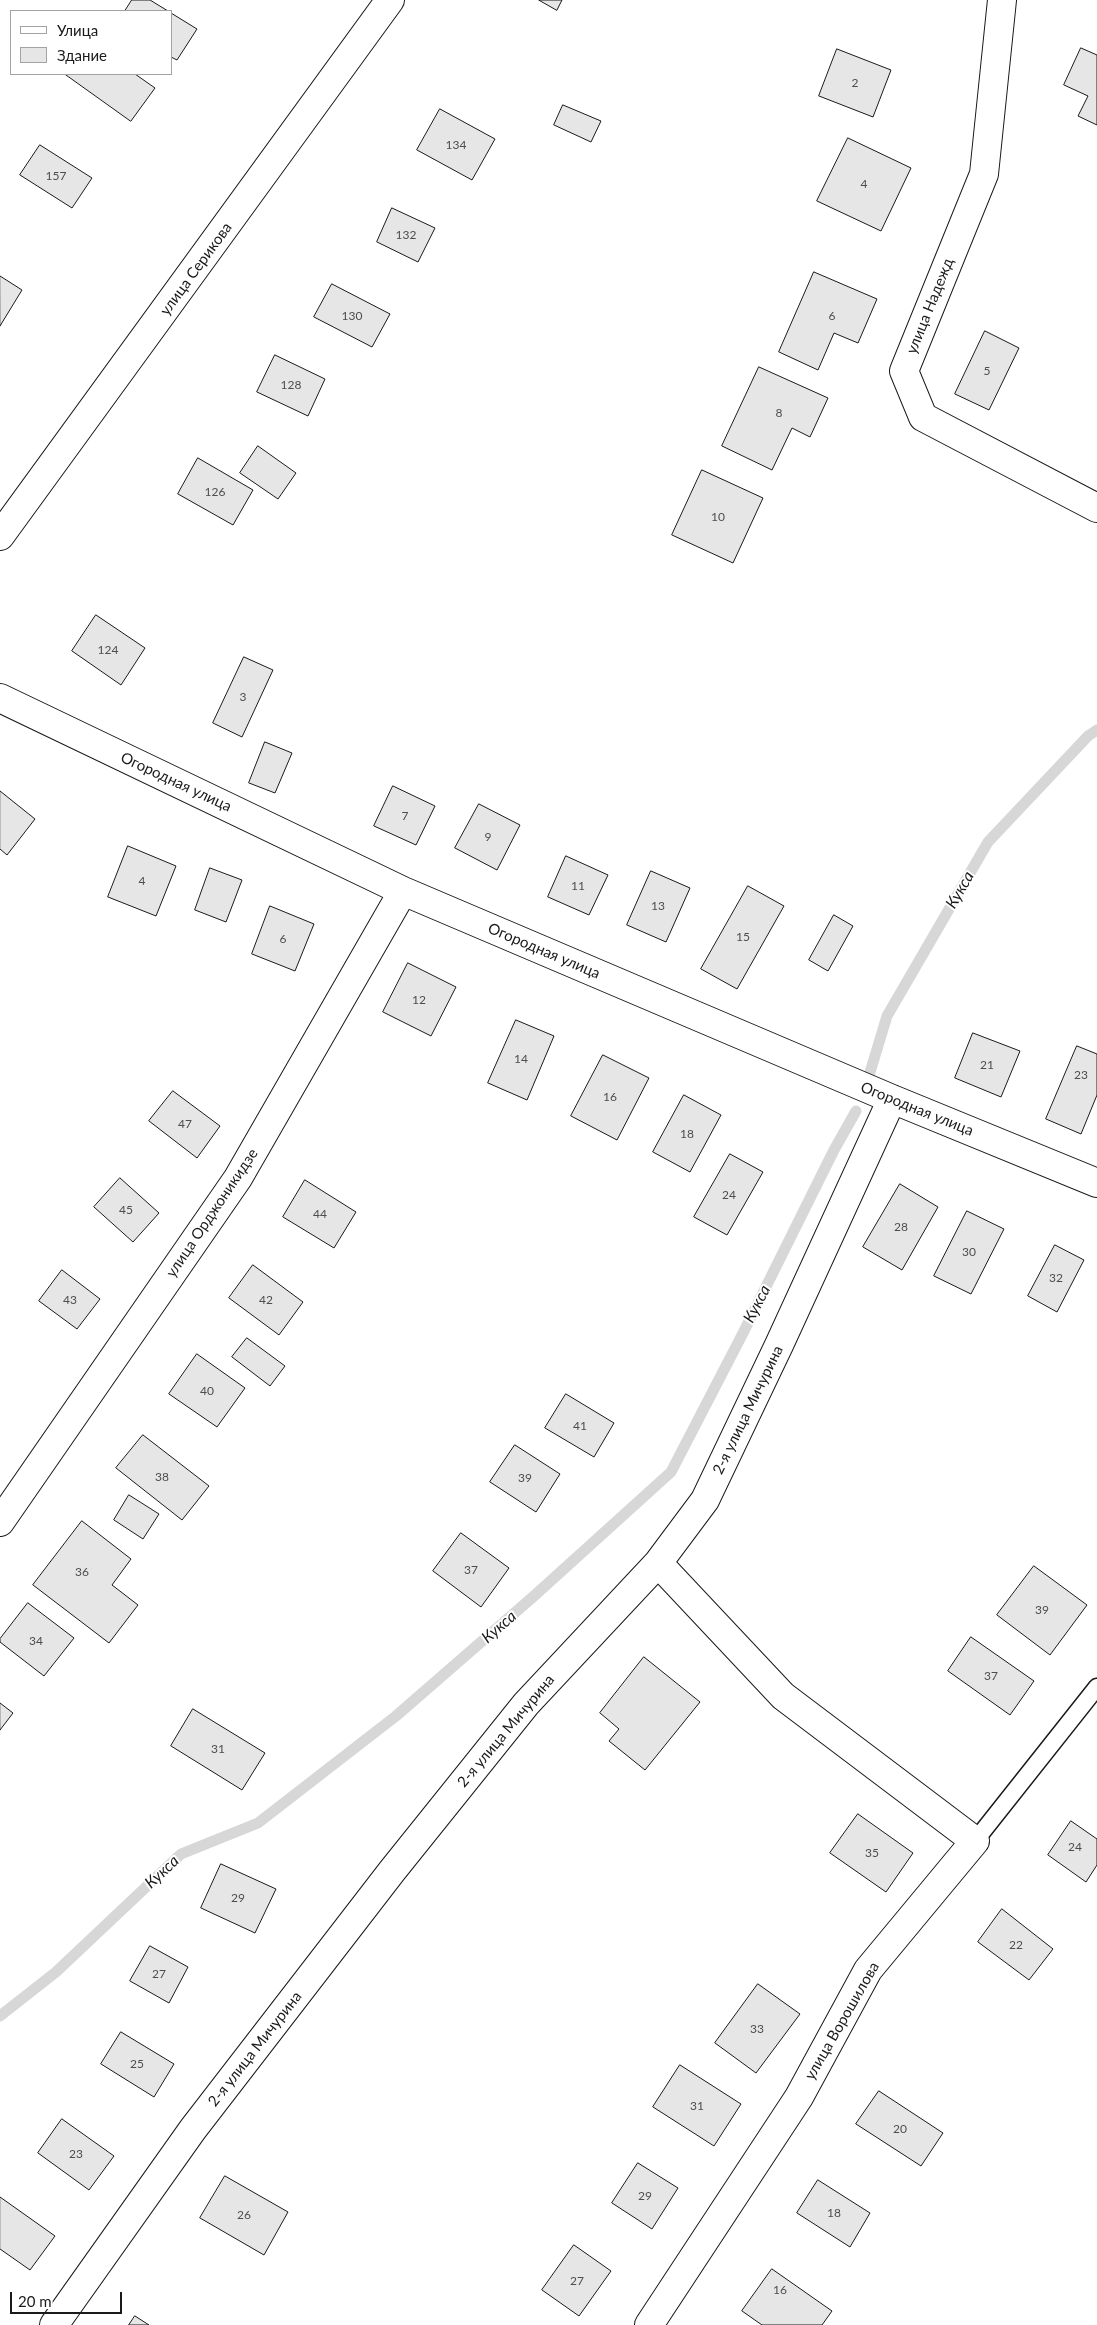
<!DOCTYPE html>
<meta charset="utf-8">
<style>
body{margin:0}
#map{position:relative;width:1097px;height:2325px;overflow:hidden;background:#fff;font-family:Lato,sans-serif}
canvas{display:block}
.legend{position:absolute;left:10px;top:10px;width:162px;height:65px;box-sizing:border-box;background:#fff;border:1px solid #a3a3a3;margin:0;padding:6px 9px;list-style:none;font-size:15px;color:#1a1a1a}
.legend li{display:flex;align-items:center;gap:10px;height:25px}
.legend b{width:25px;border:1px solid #a3a3a3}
.scale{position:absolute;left:10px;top:2292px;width:112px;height:22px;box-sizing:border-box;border:2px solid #1a1a1a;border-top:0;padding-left:6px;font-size:15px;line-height:18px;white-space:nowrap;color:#1a1a1a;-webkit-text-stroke:4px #fff;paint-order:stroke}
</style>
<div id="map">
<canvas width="1097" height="2325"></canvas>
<ul class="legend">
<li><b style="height:6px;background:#fff"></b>Улица</li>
<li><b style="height:14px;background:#e6e6e6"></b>Здание</li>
</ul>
<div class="scale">20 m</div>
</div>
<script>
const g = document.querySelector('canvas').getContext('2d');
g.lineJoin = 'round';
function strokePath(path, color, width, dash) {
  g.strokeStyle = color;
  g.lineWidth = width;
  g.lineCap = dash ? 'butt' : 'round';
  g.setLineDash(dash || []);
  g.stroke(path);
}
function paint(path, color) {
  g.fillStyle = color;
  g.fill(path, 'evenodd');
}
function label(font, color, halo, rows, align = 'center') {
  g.font = font + ' Lato,sans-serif';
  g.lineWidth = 4;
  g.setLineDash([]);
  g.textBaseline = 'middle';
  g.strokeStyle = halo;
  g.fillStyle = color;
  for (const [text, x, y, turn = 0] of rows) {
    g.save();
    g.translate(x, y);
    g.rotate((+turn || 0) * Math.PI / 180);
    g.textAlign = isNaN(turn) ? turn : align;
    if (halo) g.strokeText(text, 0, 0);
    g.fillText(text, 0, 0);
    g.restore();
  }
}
strokePath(new Path2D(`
 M868 1079 887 1016 988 842 1088 736 1097 730
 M0 2016 56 1972 181 1854 258 1823 396 1716 534 1596 671 1472 742 1335 834 1150 856 1111`), '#d7d7d7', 11);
const building = new Path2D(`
 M132 0H150L168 11H125Z
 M539 0H562L557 10Z
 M171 13 197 29 177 60 171 57Z
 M1081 48 1097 55V125L1078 116 1088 96 1064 85Z
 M837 49 891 70 873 117 819 96Z
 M65 74H135L155 88 131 121Z
 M563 105 601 121 591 142 554 125Z
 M440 109 495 139 472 180 417 150Z
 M848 138 911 168 881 231 817 201Z
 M40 145 92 178 72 208 20 175Z
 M392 208 435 228 418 262 377 242Z
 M814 272 877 299 858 343 834 333 818 370 779 352Z
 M0 276 22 290 0 326Z
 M332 284 390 314 372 347 314 317Z
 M985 331 1019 348 989 410 955 394Z
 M275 355 325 379 308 416 257 392Z
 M759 367 828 398 810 437 792 428 772 470 722 446Z
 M258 446 296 473 278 499 240 473Z
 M198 458 253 490 233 525 178 494Z
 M702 470 763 498 733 563 672 535Z
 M96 615 145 648 121 685 72 651Z
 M244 657 273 670 242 737 213 723Z
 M265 742 292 753 275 793 249 783Z
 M393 786 435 806 416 845 374 826Z
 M0 791 35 819 7 855 0 849Z
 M479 804 520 825 497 870 455 848Z
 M128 846 176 866 156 916 108 897Z
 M566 856 608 875 589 915 548 897Z
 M210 868 242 880 226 922 195 910Z
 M651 871 690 888 666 942 627 925Z
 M748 886 784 906 737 989 701 969Z
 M270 906 314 924 295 971 252 954Z
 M834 915 853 926 828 971 809 960Z
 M408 963 456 987 431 1036 383 1012Z
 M516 1020 554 1036 527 1100 488 1083Z
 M973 1033 1020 1051 1001 1097 955 1078Z
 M1077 1046 1097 1054V1095L1081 1134 1046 1119Z
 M603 1055 649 1078 617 1140 571 1116Z
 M173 1091 220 1126 197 1158 149 1121Z
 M684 1095 721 1115 690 1172 653 1152Z
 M730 1154 763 1172 727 1235 694 1217Z
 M120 1178 159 1213 133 1242 94 1207Z
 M305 1180 356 1212 334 1248 283 1217Z
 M900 1184 938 1207 902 1270 863 1247Z
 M967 1211 1004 1229 971 1294 934 1276Z
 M1055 1245 1084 1260 1057 1312 1028 1296Z
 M253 1265 303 1302 279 1335 229 1298Z
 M62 1270 100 1299 77 1329 39 1301Z
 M247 1338 285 1366 270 1386 232 1357Z
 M197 1354 245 1388 217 1427 169 1394Z
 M566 1394 614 1423 594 1457 545 1428Z
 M143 1435 209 1486 182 1520 116 1468Z
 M515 1445 560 1474 536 1512 490 1482Z
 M129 1495 159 1514 143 1539 114 1520Z
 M82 1521 131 1559 112 1585 138 1605 109 1643 33 1585Z
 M461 1533 509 1568 481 1607 433 1571Z
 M1034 1566 1087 1605 1050 1655 997 1615Z
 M28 1603 74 1638 44 1676 0 1642V1639Z
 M971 1637 1034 1681 1010 1715 948 1671Z
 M644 1657 700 1702 645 1770 609 1741 619 1729 600 1713Z
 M0 1703 13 1713 0 1730Z
 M193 1709 265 1753 242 1790 171 1746Z
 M858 1814 913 1853 886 1892 830 1853Z
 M1071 1821 1097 1839V1865L1086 1882 1048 1855Z
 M221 1864 276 1889 255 1933 201 1908Z
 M1002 1909 1053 1949 1029 1980 978 1942Z
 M150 1946 188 1967 169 2003 130 1981Z
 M758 1984 800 2014 756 2073 715 2043Z
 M121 2032 174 2064 154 2097 101 2064Z
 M680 2065 741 2104 714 2146 653 2107Z
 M879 2091 943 2133 921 2166 856 2124Z
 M62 2119 114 2156 89 2190 38 2153Z
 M638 2163 678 2188 652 2229 612 2203Z
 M225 2176 288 2212 264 2255 200 2218Z
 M818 2180 870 2213 850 2247 797 2213Z
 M0 2197 55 2236 30 2270 0 2249Z
 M574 2245 611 2271 579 2316 542 2290Z
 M772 2269 832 2311 822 2325H762L742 2311Z
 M135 2316 149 2325H129Z`);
paint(building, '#e6e6e6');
strokePath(building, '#1a1a1a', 1);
const lane = new Path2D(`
 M975 1841 1097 1687`);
const street = new Path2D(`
 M1002 0 984 174 904 371 923 417 1097 508
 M0 536 390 0
 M0 698 403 891 892 1099 1097 1183
 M0 1522 238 1178 403 891
 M54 2325 193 2129 392 1871 526 1704 658 1563 705 1500 779 1345 892 1099
 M649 2325 799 2097 868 1970 975 1841 783 1696 658 1563`);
strokePath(lane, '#1a1a1a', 19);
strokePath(street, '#1a1a1a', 30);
strokePath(lane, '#fff', 16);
strokePath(street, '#fff', 28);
label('12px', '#4d4d4d', null, [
 ["2",855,83],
 ["134",456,145],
 ["157",56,176],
 ["4",864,184],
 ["132",406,235],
 ["130",352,316],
 ["6",832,316],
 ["5",987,371],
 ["128",291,385],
 ["8",779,413],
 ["126",215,492],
 ["10",718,517],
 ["124",108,650],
 ["3",243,697],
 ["7",405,816],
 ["9",488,837],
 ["4",142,881],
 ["11",578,886],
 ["13",658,906],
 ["15",743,937],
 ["6",283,939],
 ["12",419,1000],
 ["14",521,1059],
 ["21",987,1065],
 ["23",1081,1075],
 ["16",610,1097],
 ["47",185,1124],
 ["18",687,1134],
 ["24",729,1195],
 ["45",126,1210],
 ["44",320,1214],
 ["28",901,1227],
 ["30",969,1252],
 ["32",1056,1278],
 ["43",70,1300],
 ["42",266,1300],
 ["40",207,1391],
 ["41",580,1426],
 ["38",162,1477],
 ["39",525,1478],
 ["37",471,1570],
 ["36",82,1572],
 ["39",1042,1610],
 ["34",36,1641],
 ["37",991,1676],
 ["31",218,1749],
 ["24",1075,1847],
 ["35",872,1853],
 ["29",238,1898],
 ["22",1016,1945],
 ["27",159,1974],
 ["33",757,2029],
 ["25",137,2064],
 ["31",697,2106],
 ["20",900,2129],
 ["23",76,2154],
 ["29",645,2196],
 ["18",834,2213],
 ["26",244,2215],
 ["27",577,2281],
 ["16",780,2290]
]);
label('15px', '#1a1a1a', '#fff', [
 ["улица Серикова",196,269,-54],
 ["улица Надежд",930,306,-68],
 ["Огородная улица",176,782,25],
 ["Огородная улица",544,951,23],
 ["Огородная улица",917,1109,22],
 ["улица Орджоникидзе",212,1213,-56],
 ["2-я улица Мичурина",748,1410,-64],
 ["2-я улица Мичурина",506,1731,-50],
 ["улица Ворошилова",842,2021,-60],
 ["2-я улица Мичурина",255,2049,-52]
]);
label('italic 16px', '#1a1a1a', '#fff', [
 ["Кукса",960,890,-60],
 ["Кукса",757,1304,-63],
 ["Кукса",499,1627,-41],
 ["Кукса",162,1872,-43]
]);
</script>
